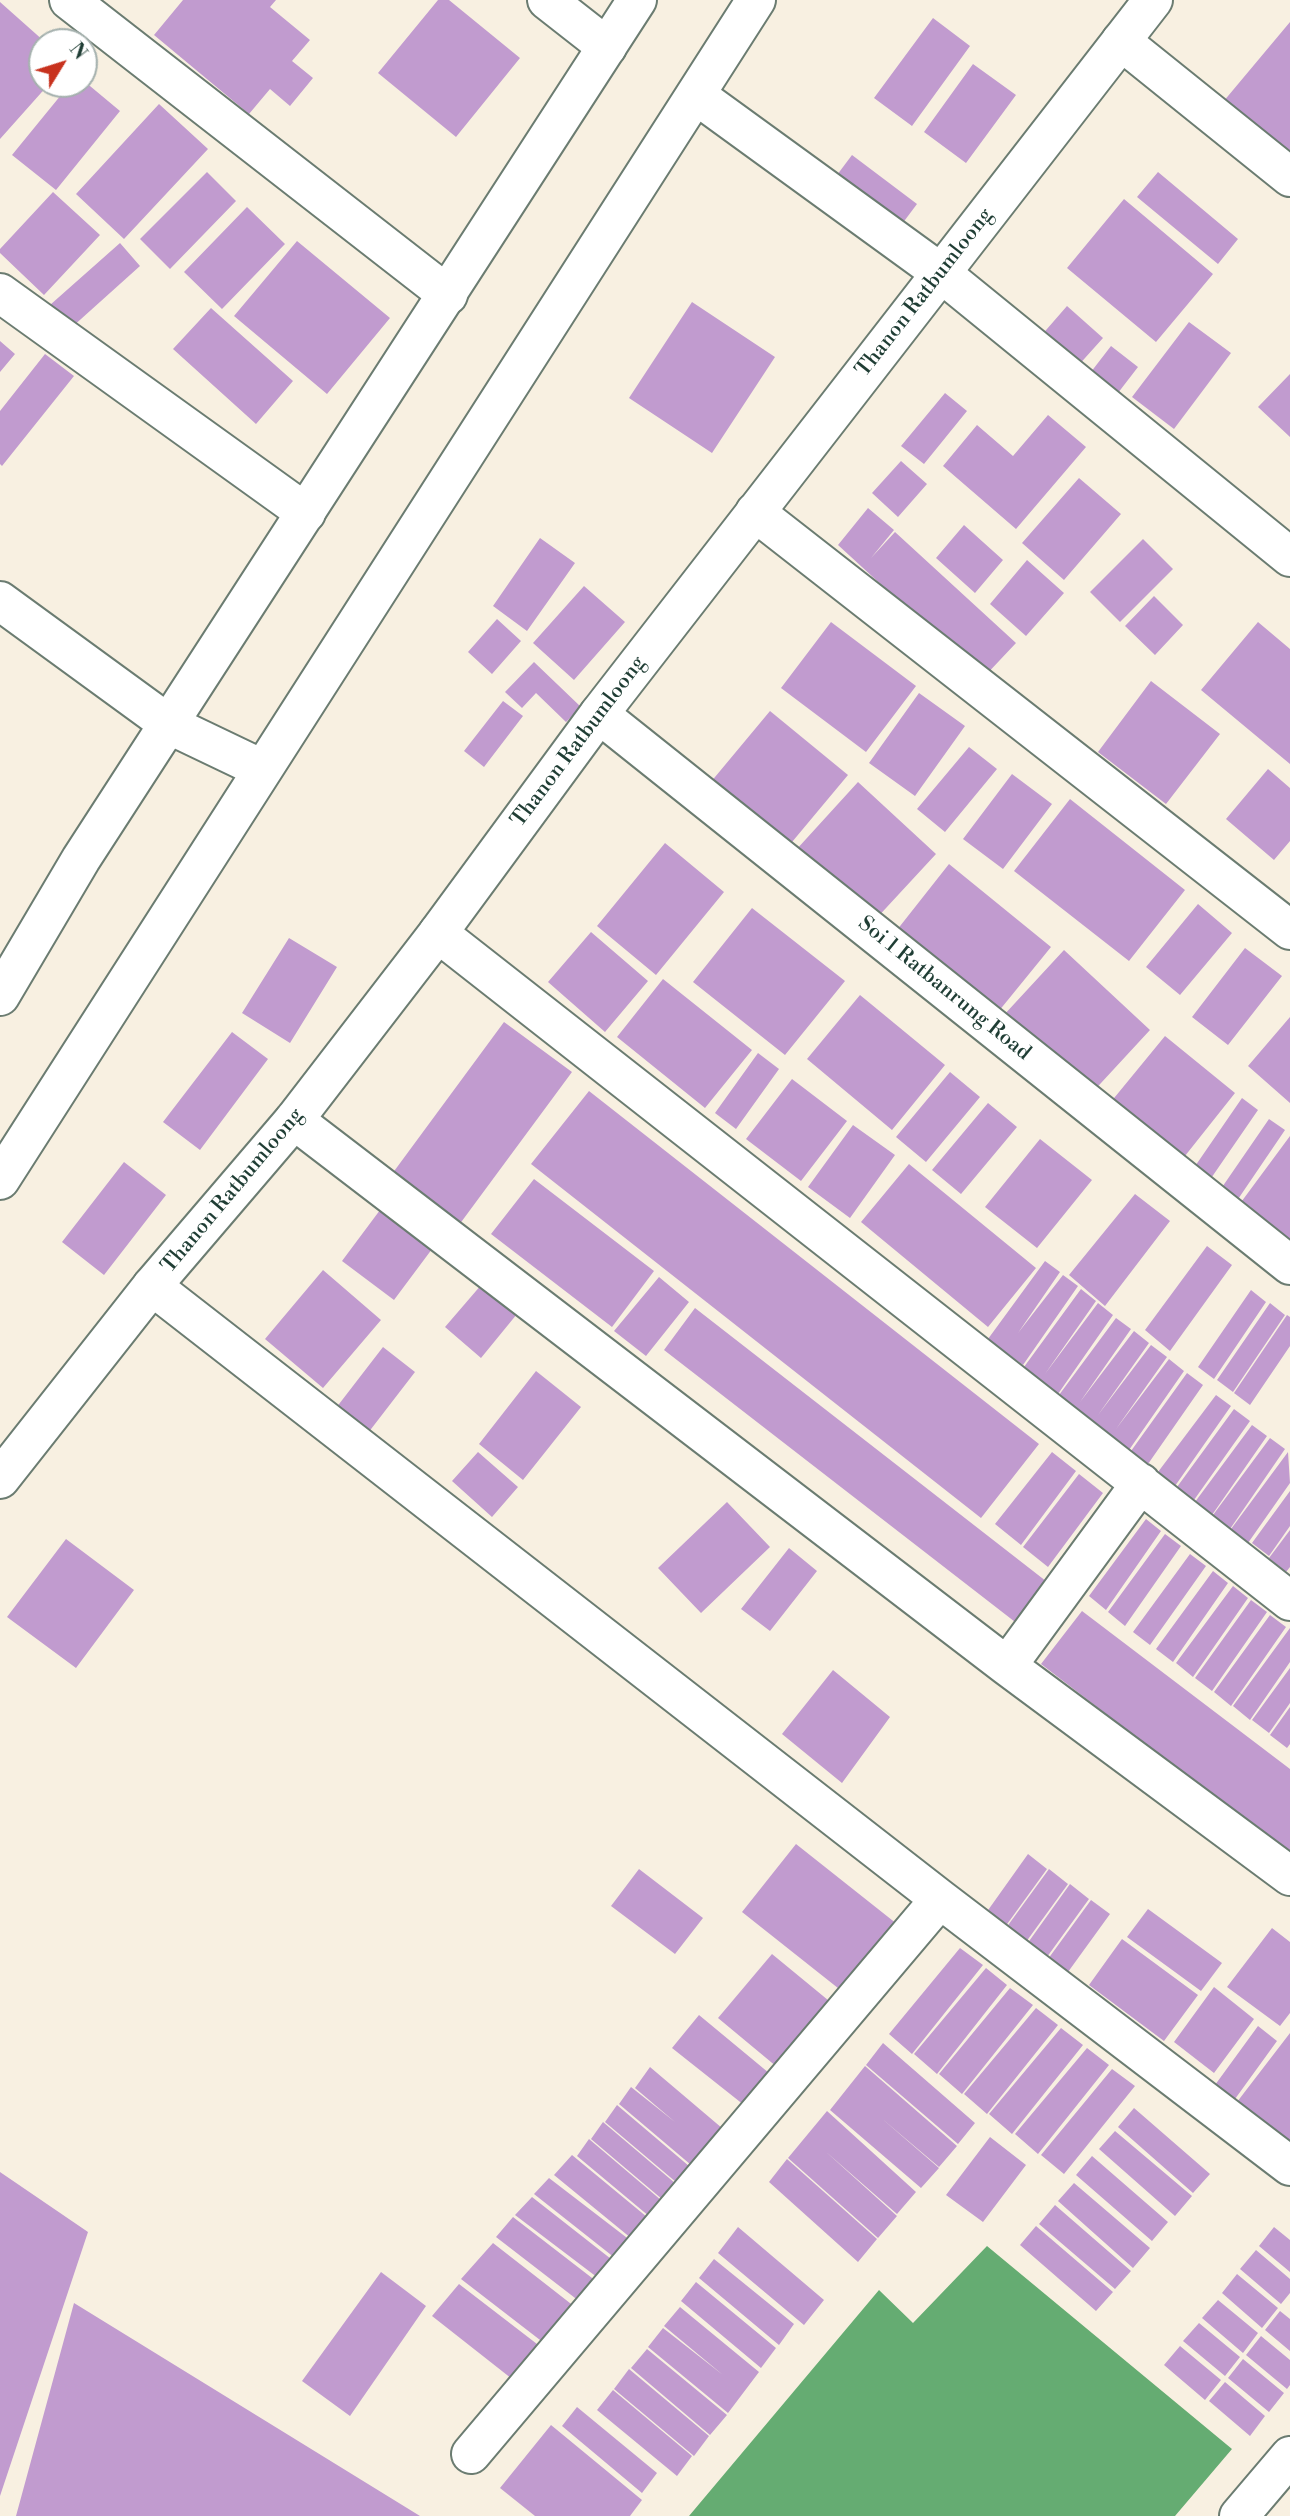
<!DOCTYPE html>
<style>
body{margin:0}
#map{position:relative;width:1290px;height:2516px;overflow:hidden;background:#f8f0e1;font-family:"Libre Bodoni",serif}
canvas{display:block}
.north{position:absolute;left:28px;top:28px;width:70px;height:70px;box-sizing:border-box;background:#fff;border:2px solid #a5b1ae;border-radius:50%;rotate:52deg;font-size:19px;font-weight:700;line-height:28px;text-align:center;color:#1f3d34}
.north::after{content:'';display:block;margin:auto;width:24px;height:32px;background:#c8321e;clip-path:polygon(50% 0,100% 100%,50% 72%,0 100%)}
</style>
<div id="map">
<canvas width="1290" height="2516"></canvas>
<div class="north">N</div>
</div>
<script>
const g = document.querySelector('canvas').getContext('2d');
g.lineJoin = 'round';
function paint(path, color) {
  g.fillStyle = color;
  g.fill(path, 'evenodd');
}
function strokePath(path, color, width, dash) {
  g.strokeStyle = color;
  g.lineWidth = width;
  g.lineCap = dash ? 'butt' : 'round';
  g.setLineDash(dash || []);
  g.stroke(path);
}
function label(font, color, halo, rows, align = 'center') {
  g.font = font + ' "Libre Bodoni",serif';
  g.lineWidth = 5;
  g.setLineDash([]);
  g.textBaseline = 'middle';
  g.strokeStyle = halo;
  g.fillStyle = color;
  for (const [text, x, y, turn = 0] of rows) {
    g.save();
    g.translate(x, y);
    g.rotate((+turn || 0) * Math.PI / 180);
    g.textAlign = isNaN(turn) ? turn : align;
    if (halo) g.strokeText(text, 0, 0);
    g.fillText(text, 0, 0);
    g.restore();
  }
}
paint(new Path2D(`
 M987 2246 1232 2449 1175 2516H689L879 2290 913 2323Z`), '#65ac72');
paint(new Path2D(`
 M183 0H276L270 7 310 40 292 61 313 78 290 106 270 89 249 114 154 35Z
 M438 0H449L520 58 456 137 378 73Z
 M0 2 45 42H42V84H49L0 139Z
 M933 18 970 46 912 126 874 98Z
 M1290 22V159L1223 102Z
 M973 64 1016 95 966 163 924 132Z
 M84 81 120 111 56 190 12 155 70 84H84Z
 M159 104 208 149 124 239 76 194Z
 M852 155 917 204 893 236 828 187Z
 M207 172 236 201 170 269 140 239Z
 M1158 172 1238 239 1218 264 1137 197Z
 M53 192 100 235 44 295 0 253V249Z
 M1124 199 1213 274 1156 342 1067 268Z
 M247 207 285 244 222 309 184 272Z
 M297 241 390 318 327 394 234 316Z
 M120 243 140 266 71 328 50 305Z
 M692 302 775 357 712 453 629 398Z
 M1067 306 1103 338 1076 368 1040 337Z
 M211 308 293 381 256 424 173 349Z
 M1189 322 1231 353 1174 429 1132 397Z
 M0 341 15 354 0 372Z
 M1111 346 1138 367 1111 402 1084 381Z
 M45 354 74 376 2 466 0 464V411Z
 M1290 374V437L1258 407Z
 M945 393 967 411 924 464 901 446Z
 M1048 415 1086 447 1016 529 943 466 977 425 1013 456Z
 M901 461 927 484 898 517 872 493Z
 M1079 478 1121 514 1064 580 1022 543Z
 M868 508 894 530 871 558 895 532 1016 643 983 678 838 545Z
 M964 525 1003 560 975 593 936 558Z
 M540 538 575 563 527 631 493 606Z
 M1143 539 1173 569 1120 622 1090 592Z
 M1027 560 1064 593 1026 636 990 604Z
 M584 586 625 622 574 680 533 643Z
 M1154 596 1183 625 1155 655 1125 626Z
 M497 619 521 641 492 674 468 652Z
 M831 622 916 686 866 752 781 688Z
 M1258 622 1290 649V764L1201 690Z
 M534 662 581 707 566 722 536 693 522 708 505 692Z
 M1151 681 1220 734 1166 804 1098 752Z
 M919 693 965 726 915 796 869 763Z
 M503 701 523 716 484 767 464 751Z
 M770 711 848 775 782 854 705 789Z
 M969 747 997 769 945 832 917 809Z
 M1268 769 1290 788V841L1274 860 1226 819Z
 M1012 774 1052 804 1003 869 963 839Z
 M858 782 936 854 874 921 796 850Z
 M1070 799 1185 890 1129 961 1014 871Z
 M665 843 724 892 656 975 597 926Z
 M949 864 1051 947 994 1017 893 935Z
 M1198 904 1232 933 1180 995 1146 967Z
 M752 908 845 981 785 1055 693 982Z
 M591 932 648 981 605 1032 548 982Z
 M289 938 337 967 290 1043 242 1013Z
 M1245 948 1282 976 1228 1045 1192 1017Z
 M1064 950 1150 1030 1089 1096 1003 1016Z
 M663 979 752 1050 705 1108 617 1037Z
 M860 995 945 1065 892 1130 807 1059Z
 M1290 1017V1103L1248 1066Z
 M504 1022 572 1072 459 1225 392 1174Z
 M232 1032 268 1059 200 1150 163 1122Z
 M1165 1036 1235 1093 1181 1161 1110 1103Z
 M758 1053 779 1069 736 1129 715 1113Z
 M950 1072 980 1097 926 1162 896 1137Z
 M792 1079 847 1121 801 1181 746 1139Z
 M589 1091 1039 1444 981 1518 531 1164Z
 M1242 1098 1258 1110 1205 1187 1189 1175Z
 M988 1103 1017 1127 961 1194 932 1170Z
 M1269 1119 1285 1130 1232 1208 1216 1196Z
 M853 1125 895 1155 850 1218 808 1187Z
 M1290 1136V1239L1285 1247 1236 1209Z
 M1040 1139 1092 1180 1037 1248 985 1207Z
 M124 1162 166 1195 104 1275 62 1242Z
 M909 1164 1036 1268 988 1327 861 1222Z
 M534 1179 654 1271 612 1327 491 1234Z
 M1135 1194 1170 1221 1105 1306 1069 1275Z
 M383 1206 435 1245 394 1300 342 1261Z
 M1207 1246 1232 1265 1170 1351 1145 1330Z
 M1045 1261 1060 1272 1018 1333 1063 1275 1078 1286 1023 1365 988 1339Z
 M323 1270 381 1320 323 1388 265 1339Z
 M659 1277 689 1302 646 1356 614 1331Z
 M482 1284 517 1314 481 1358 445 1327Z
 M1081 1289 1096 1301 1045 1374 1098 1303 1113 1315 1058 1394 1024 1367Z
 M1251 1290 1266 1302 1214 1379 1198 1367Z
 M1270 1303 1285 1315 1233 1392 1217 1380Z
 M695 1308 1051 1585 1019 1625 664 1350Z
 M1287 1315 1290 1317V1346L1250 1405 1234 1393Z
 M1116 1318 1131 1329 1080 1402 1134 1331 1149 1343 1098 1415 1151 1345 1167 1357 1116 1429 1169 1359 1184 1371 1129 1450 1059 1395Z
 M383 1347 415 1372 368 1433 336 1408Z
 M536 1371 581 1407 523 1480 479 1444Z
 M1187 1373 1203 1385 1148 1464 1131 1451Z
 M1216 1395 1231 1406 1175 1486 1158 1472Z
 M1234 1409 1250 1421 1194 1500 1177 1487Z
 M1252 1425 1267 1436 1212 1515 1195 1502Z
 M1270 1438 1285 1449 1230 1529 1213 1515Z
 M478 1452 518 1487 492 1517 452 1481Z
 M1052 1452 1076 1471 1021 1545 995 1524Z
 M1288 1452 1290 1483 1248 1543 1231 1529Z
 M1079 1474 1103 1493 1048 1567 1023 1547Z
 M1290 1491V1526L1269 1556 1252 1543Z
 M727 1502 770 1547 701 1613 658 1568Z
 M1146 1519 1161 1531 1106 1610 1089 1596Z
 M1290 1530V1567L1286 1572 1269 1558Z
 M1165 1534 1181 1546 1125 1626 1108 1612Z
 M66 1539 134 1590 76 1668 7 1617Z
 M789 1548 817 1571 770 1631 741 1609Z
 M1190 1554 1206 1566 1150 1645 1133 1632Z
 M1213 1571 1228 1583 1173 1662 1156 1649Z
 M1233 1586 1248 1598 1193 1677 1176 1663Z
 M1251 1600 1267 1612 1212 1691 1195 1678Z
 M1082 1611 1290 1769V1855L1041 1664Z
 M1270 1615 1286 1627 1231 1706 1214 1692Z
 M1290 1628V1662L1250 1720 1233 1706Z
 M1290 1668V1703L1269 1733 1252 1720Z
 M833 1670 890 1717 842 1783 782 1734Z
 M1290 1707V1744L1287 1748 1270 1735Z
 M796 1844 902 1928 848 1996 742 1912Z
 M1028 1854 1047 1869 1005 1927 986 1913Z
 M639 1869 703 1918 675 1954 611 1906Z
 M1049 1869 1068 1884 1026 1942 1006 1928Z
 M1070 1884 1089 1899 1047 1957 1027 1944Z
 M1091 1900 1110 1914 1068 1972 1048 1959Z
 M1148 1909 1222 1963 1201 1991 1127 1937Z
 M1272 1928 1290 1942V2013L1280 2026 1227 1987Z
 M1122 1939 1198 1995 1164 2041 1089 1985Z
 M960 1948 983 1965 912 2054 889 2034Z
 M772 1954 834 2005 783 2072 718 2018Z
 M986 1968 1007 1985 937 2074 914 2054Z
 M1214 1987 1254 2019 1214 2073 1174 2042Z
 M1010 1988 1033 2005 962 2094 939 2074Z
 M1036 2008 1058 2025 987 2114 964 2094Z
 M699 2015 775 2078 749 2109 672 2048Z
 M1258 2026 1277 2041 1235 2099 1215 2085Z
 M1061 2028 1083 2045 1012 2134 989 2114Z
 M1290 2033V2143L1237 2102Z
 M883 2043 975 2123 958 2144 866 2065Z
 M1087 2048 1109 2065 1038 2154 1015 2134Z
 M865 2066 957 2146 939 2167 880 2117 939 2168 921 2188 830 2110Z
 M650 2067 729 2134 697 2170 619 2104 631 2087 675 2122 635 2088Z
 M1112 2069 1135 2086 1064 2174 1041 2155Z
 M617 2105 696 2172 683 2188 605 2122Z
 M1134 2108 1210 2174 1193 2193 1118 2127Z
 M827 2111 916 2192 897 2214 825 2151 897 2216 878 2238 788 2158Z
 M603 2122 682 2189 669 2205 591 2139Z
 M1115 2131 1192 2196 1175 2216 1099 2149Z
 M990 2137 1026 2165 983 2222 946 2195Z
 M589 2139 668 2206 656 2222 577 2156Z
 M572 2155 653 2222 637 2243 554 2175Z
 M1092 2156 1168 2222 1152 2241 1076 2175Z
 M787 2159 877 2239 858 2262 769 2182Z
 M0 2172 88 2232 0 2496Z
 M549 2178 635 2244 620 2262 534 2194Z
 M1074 2183 1150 2248 1133 2268 1058 2201Z
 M532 2197 620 2266 606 2284 515 2215Z
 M1055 2205 1131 2271 1115 2289 1039 2224Z
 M513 2217 605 2288 588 2308 496 2237Z
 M1036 2226 1113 2292 1096 2311 1020 2245Z
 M738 2227 824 2300 804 2325 718 2253Z
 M1274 2227 1290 2240V2272L1259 2246Z
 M493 2243 584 2314 553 2350 461 2279Z
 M1256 2250 1290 2279V2293L1281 2304 1240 2269Z
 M714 2259 794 2324 779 2345 699 2278Z
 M381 2272 426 2306 350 2416 302 2381Z
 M1237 2274 1278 2308 1262 2328 1222 2293Z
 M696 2282 776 2348 761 2368 681 2301Z
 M459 2284 550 2354 521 2386 432 2316Z
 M1218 2300 1258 2333 1243 2353 1202 2318Z
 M74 2303 420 2516H16Z
 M680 2307 759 2372 728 2413 648 2347 663 2328 723 2375 664 2326Z
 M1280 2311 1290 2319V2351L1265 2330Z
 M1199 2323 1240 2357 1225 2376 1183 2341Z
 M1261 2336 1290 2360V2385L1287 2389 1246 2355Z
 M1180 2346 1221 2380 1205 2400 1164 2365Z
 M647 2349 727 2415 710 2435 631 2368Z
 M1243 2359 1284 2393 1269 2412 1228 2378Z
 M629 2369 709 2436 694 2456 614 2389Z
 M1225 2382 1265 2416 1250 2436 1209 2401Z
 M613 2390 692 2456 677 2476 597 2410Z
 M577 2407 657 2473 642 2493 562 2426Z
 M551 2425 642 2500 630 2516H535L500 2488Z`), '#c19bcf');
const minor = new Path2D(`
 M69 0 448 295
 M547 0 607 47
 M1121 41 1290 177
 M696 95 941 273 1290 557
 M0 293 306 513
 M755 512 1290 930
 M0 601 170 725 262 769
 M599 714 1290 1265
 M438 933 1290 1601
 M294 1120 1007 1666 1290 1876
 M152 1286 940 1899 1290 2166
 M1007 1666 1141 1483
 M471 2454 940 1899
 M1239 2516 1290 2456`);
const tertiary = new Path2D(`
 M0 1479 152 1286 294 1120 438 933 599 714 1153 0`);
const secondary = new Path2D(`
 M0 996 81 859 637 0
 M0 1180 756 0`);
strokePath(minor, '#6b7c71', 42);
strokePath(tertiary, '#6b7c71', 42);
strokePath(secondary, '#6b7c71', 42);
strokePath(minor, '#fff', 38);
strokePath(tertiary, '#fff', 38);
strokePath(secondary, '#fff', 38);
label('21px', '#1f3d34', '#fff', [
 ["Thanon Ratbumloong",925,293,-52],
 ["Thanon Ratbumloong",579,742,-53],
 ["Soi 1 Ratbanrung Road",944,989,39],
 ["Thanon Ratbumloong",233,1191,-50]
]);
</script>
